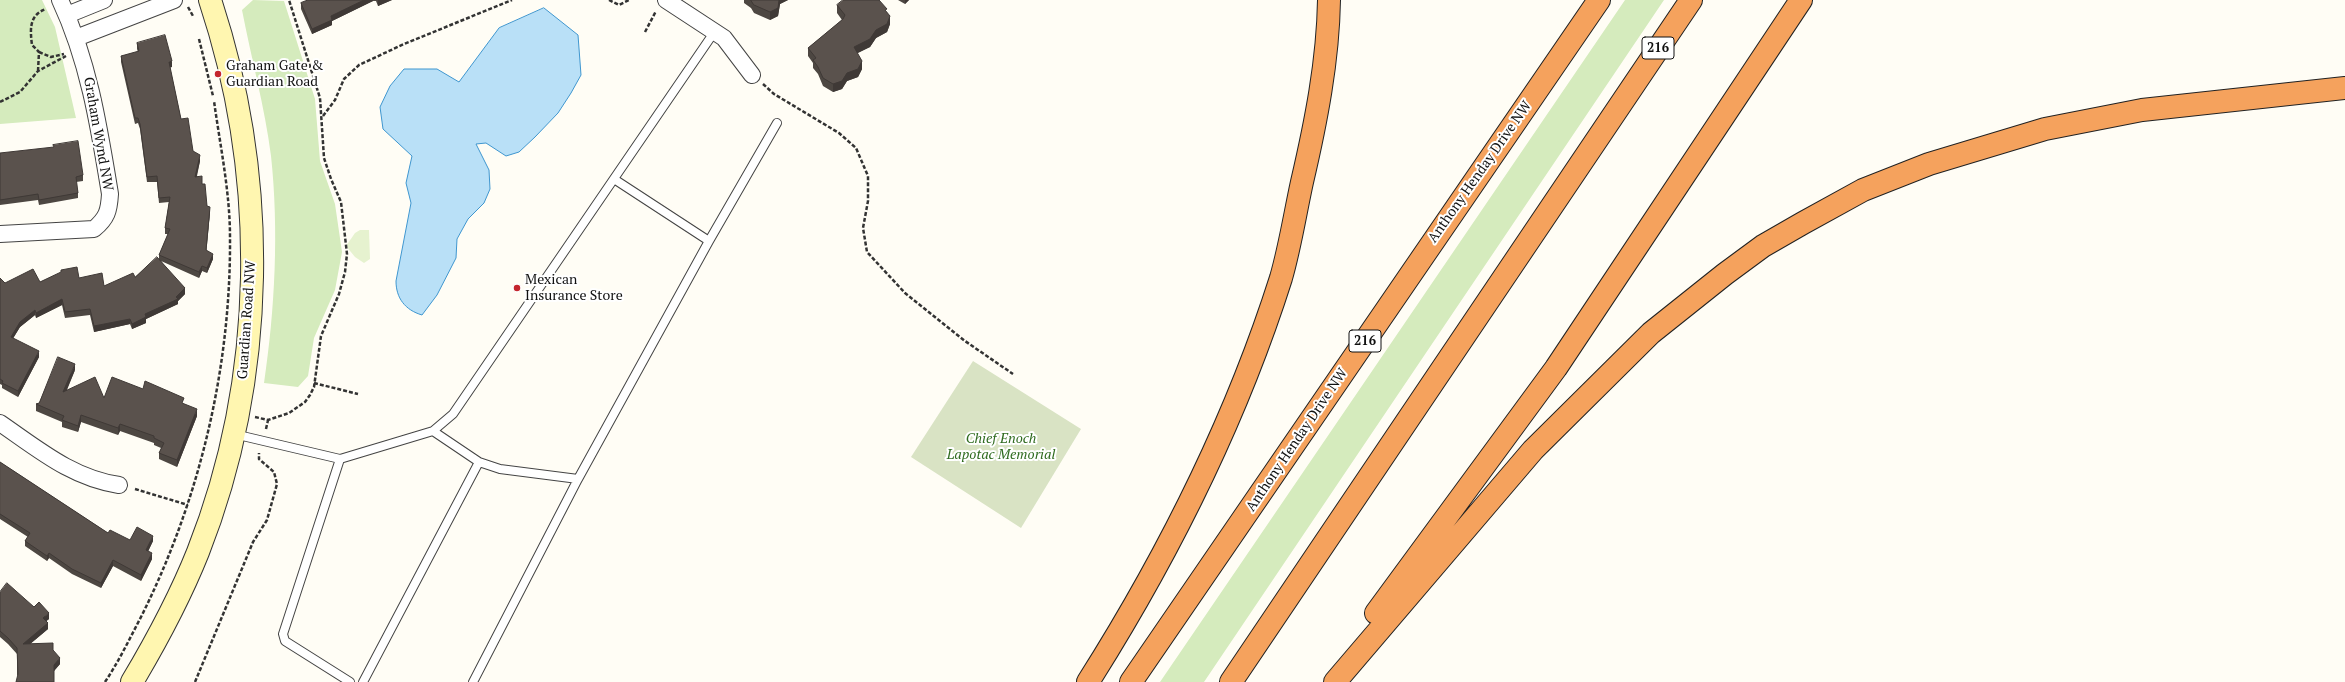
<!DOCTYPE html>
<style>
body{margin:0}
canvas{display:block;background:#fffdf5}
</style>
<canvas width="2345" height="682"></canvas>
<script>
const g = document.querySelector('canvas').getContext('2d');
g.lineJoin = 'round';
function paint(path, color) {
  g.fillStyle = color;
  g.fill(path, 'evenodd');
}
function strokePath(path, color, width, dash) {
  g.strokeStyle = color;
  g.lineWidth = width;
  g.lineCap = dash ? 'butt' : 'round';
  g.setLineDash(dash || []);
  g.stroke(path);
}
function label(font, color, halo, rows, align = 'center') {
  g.font = font + ' "PT Serif",serif';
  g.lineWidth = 4;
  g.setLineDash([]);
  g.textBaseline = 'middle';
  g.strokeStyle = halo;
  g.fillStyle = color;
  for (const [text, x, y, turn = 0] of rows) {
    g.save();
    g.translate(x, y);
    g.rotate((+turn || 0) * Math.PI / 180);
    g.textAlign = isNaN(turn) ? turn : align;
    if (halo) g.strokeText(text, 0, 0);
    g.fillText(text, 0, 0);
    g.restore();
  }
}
paint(new Path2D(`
 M0 0H42L55 27 76 118 0 124Z
 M253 0 284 1 315 99 320 161 335 204 342 252 335 290 314 338 308 376 298 387 264 383C275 310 279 230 271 156 265 108 251 57 242 10Z
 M1625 0H1664L1204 682H1160Z`), '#d5ebbd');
paint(new Path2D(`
 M973 361 1081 429 1021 528 911 457Z`), '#d9e3c4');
paint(new Path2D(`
 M360 230H369L370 259 364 263 355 257 346 246 355 233Z`), '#e6f2cf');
const water = new Path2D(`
 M544 8 578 35 581 75 571 93 558 113 535 137 519 152 506 156 486 143 476 144 489 170 490 189 484 203 468 219 457 239 456 258 437 295 422 315C405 310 396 298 396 281L411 203 406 183 412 156 383 129 380 107 390 86 404 69H437L459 82 499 28Z`);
paint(water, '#b9e0f7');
strokePath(water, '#3f96cf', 1);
const service = new Path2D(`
 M614 179 709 241
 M433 431 479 462 500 469 578 479 709 241 777 123
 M234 434 340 459 433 431 453 414 715 31
 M340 459 283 634 285 641 350 682
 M363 682 479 462
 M473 682 578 479`);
const minor = new Path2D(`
 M666 0 724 38 752 75
 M67 15 104 0
 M76 38 174 0
 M0 234 94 229C107 218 109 211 110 194 99 127 89 62 60 0
 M0 423C38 449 72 478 119 485`);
const secondary = new Path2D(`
 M132 682C157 640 180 597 198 552 267 377 269 178 210 0`);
const motorway = new Path2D(`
 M1376 613 1556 368 1801 0
 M1088 682C1169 554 1235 423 1281 278 1290 247 1295 214 1302 182 1316 122 1328 61 1329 0
 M1131 682 1599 0
 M1231 682 1691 0
 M1335 682 1533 450 1651 333 1725 274 1763 246 1803 223 1863 190 1929 164 2045 129 2142 110 2345 88`);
strokePath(service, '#444', 10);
strokePath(minor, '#444', 18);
strokePath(secondary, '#333', 24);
strokePath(motorway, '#222', 24);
strokePath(new Path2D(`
 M609 0 619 5 629 0
 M188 7 193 16
 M645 32 656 11
 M199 39 213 96
 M39 52 51 57 64 54
 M38 71 39 52 32 45C30 29 29 15 46 9
 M763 84 774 94 839 133 856 148 868 176V201L863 228 867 252 905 293 965 341 1013 374
 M0 102 20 92 38 71 66 56
 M323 116 335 100 344 79 359 65 404 44 512 0
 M314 383 358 394
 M255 417 268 420 289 413 305 402 310 395 314 387 321 336 339 294 345 272 347 254 341 202 331 179 324 158 320 98 289 0
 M266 429 268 420
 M135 489 188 505
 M105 682C119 661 130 638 142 615 200 498 231 368 230 237 230 192 220 145 214 101
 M195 682 253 542 267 520 277 484 274 472 259 459V453`), '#333', 2.5, [4, 2]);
strokePath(service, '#fff', 8);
strokePath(minor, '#fff', 16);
strokePath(secondary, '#fff6b0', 22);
strokePath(motorway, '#f5a25d', 22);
paint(new Path2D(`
 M306 0H392L378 6 376 1H373L332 21V25L312 34 301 9V3L306 1Z
 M744 0H788L780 4 778 16 770 20 754 13 751 8 744 3Z
 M898 0H909L905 4Z
 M837 5 887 12 890 24 887 32 876 38 870 47 857 53 862 69 858 77 847 81 842 89 833 92 823 86 818 74 813 68V63L808 56V48L842 20 837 13Z
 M137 43 172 67H170L181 119 193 151 200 161 197 176 202 184 207 206 210 212 206 251 213 259 207 273 202 271 199 278 161 261 185 294 178 301V304L146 319V323L132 329 130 324 94 332 90 315 65 318 62 305 36 318 35 315 20 327 13 338 39 357 18 397 2 388V385L0 384V278L5 283 40 282 61 273V270L79 278 104 286 135 277 159 259V255L168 234H165V228L169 202 159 203 157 182H147L140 129 138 123 135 124 121 62V56L138 52 137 49Z
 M0 153 83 175V181L76 182 78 193V198L39 205 38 200 0 205Z
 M75 370 67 390 104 398 184 404 197 416 177 467 159 459V453L161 448 154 445V443L120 431 118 435 81 422 78 432 62 427V422L36 411V404L39 403Z
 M0 462 108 533 130 540 153 541 148 551 152 559 141 581 113 566 101 588 72 574 49 558 47 561 25 546V541L28 537 0 519Z
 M0 592 34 607 49 619 46 621 48 629 30 644 53 650 60 664 54 671 17 675V654L8 644 0 637Z`), '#4d4742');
paint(new Path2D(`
 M364 0H373V1L332 21V25L312 34V29L331 16Z
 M378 0H392L378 6Z
 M779 0H788L780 4 778 16 770 20V12Z
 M905 0H909L905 4Z
 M890 16V24L887 32 876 38 870 47 854 55V47L876 30Z
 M172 61V67L169 68V62Z
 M862 61V69L858 77 847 81 842 89 833 92V84Z
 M200 155V161L195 182V177Z
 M210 207V212L206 256V250Z
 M213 254V259L207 273V268Z
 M202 266V271L199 278V272Z
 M185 288V294L178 301V304L146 319V323L132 329V324L145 314 176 297Z
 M62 299V305L36 318V313Z
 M35 310V315L20 327 11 342V337L20 322Z
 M130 319V324L94 332V326Z
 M39 351V357L18 397V391Z
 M75 364V370L63 398V392Z
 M197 409V416L177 467V460Z
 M81 415V422L78 432V426Z
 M120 424V431L118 435V428Z
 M153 536V541L146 556V550Z
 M49 553V558L47 561V556Z
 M152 553V559L141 581V575Z
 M113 560V566L101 588V583Z
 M49 613V619L43 624V618Z
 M48 623V629L23 650V644Z
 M60 658V664L54 671V665Z`), '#3f3936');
const building = new Path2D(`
 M308 0H364L331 16 332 20 312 29 301 3Z
 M751 0H779L778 8 770 12 754 5Z
 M843 0H879L887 9 885 10 890 16 887 24 876 30 870 39 854 47 862 61 858 69 847 73 842 81 833 84 823 78 818 67 813 60 816 58 808 48 843 19 845 15 837 5Z
 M165 35 172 61 169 62 181 119 188 118 193 151 200 155 195 177 202 176V184H205L207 206 210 207 206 250 213 254 207 268 202 266 199 272 159 255 170 229 165 228 170 197 159 198 157 176 147 177 140 124 138 118H135L121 56 139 51 137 43Z
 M78 141 83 175 76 177 78 193 39 200 38 194 0 200V153L54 147 53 145Z
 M157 257 185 288 176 297 178 299 145 314 146 317 132 324 130 319 94 326 90 309 65 312 62 299 36 313 35 310 20 322 11 337 39 351 18 391 2 383 3 381 0 379V278L5 283 33 269 40 282 61 272V270L77 267 79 278 102 273 104 286 133 273 135 277Z
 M58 357 75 364 63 392 95 377 104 398 112 377 143 389 145 381 184 398 182 403 197 409 177 460 159 453 164 443 154 438V436L120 424 118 428 81 415 78 426 62 420 64 416 36 404 39 403Z
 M0 462 108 533 110 530 130 540 137 527 153 536 146 550 152 553 141 575 113 560 101 583 72 569 49 553 47 556 25 541 30 533 0 514Z
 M7 583 34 607 39 602 49 613 43 618 48 623 23 644 53 643V650L60 658 54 665V682H16L18 674 17 648 8 638 0 631V592Z`);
paint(building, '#5a524d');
strokePath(building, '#3f3936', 1);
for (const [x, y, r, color] of [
 [218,74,4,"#c4262e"],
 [517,288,4,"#c4262e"]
]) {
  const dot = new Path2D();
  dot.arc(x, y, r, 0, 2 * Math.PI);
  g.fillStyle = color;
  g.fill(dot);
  strokePath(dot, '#fff', 1.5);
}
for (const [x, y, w] of [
 [1658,48,32],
 [1365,341,32]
]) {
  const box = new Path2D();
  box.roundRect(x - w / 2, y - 11, w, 22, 3);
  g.fillStyle = '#fff';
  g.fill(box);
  strokePath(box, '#111', 1);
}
label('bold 13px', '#111', null, [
 ["216",1658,48],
 ["216",1365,341]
]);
label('14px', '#111', '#fff', [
 ["Graham Gate &",226,66],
 ["Guardian Road",226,82],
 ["Mexican",525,280],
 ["Insurance Store",525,296]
], 'left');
label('14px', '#111', '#fff', [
 ["Graham Wynd NW",98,134,80],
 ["Anthony Henday Drive NW",1480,172,-55],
 ["Guardian Road NW",247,320,-86],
 ["Anthony Henday Drive NW",1297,440,-56]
]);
label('italic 14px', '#2f6b1f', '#fff', [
 ["Chief Enoch",1001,439],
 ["Lapotac Memorial",1001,455]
]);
</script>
